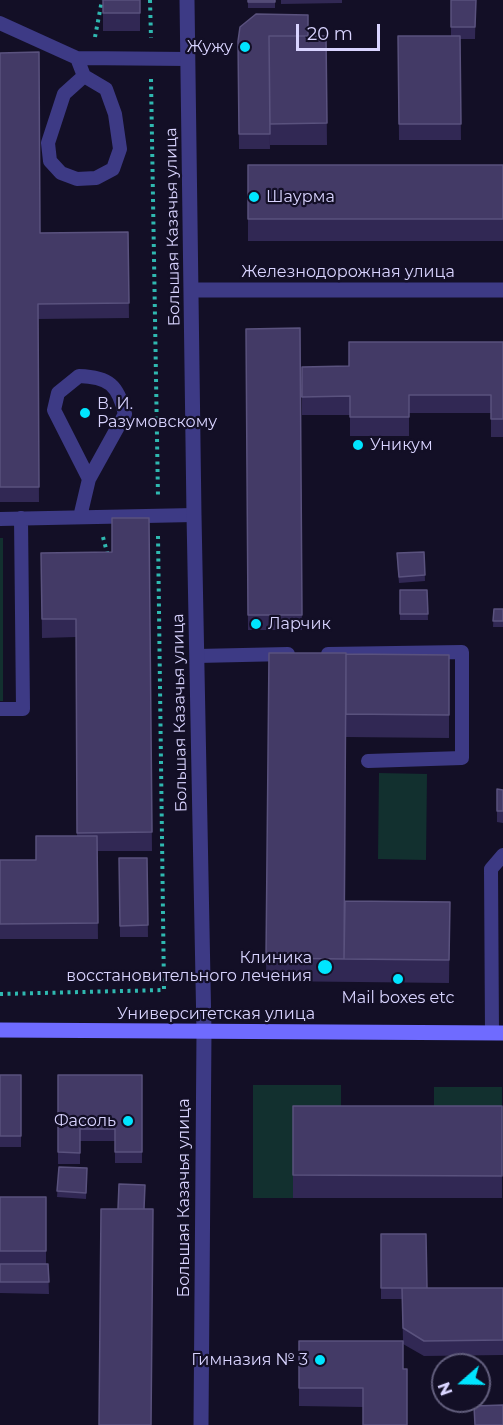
<!DOCTYPE html>
<meta charset="utf-8">
<style>
body{margin:0}
#map{position:relative;width:503px;height:1425px;overflow:hidden;background:#130f26;font-family:Montserrat,sans-serif}
canvas{display:block}
.north{position:absolute;left:431px;top:1353px;width:60px;height:60px;box-sizing:border-box;background:#130f26;border:2px solid #625e7d;border-radius:50%;rotate:250deg;font-size:16px;font-weight:700;line-height:24px;text-align:center;color:#d9d4ff}
.north::after{content:'';display:block;margin:auto;width:21px;height:27px;background:#00e5ff;clip-path:polygon(50% 0,100% 100%,50% 72%,0 100%)}
.scale{position:absolute;left:296px;top:24px;width:84px;height:27px;box-sizing:border-box;border:3px solid #d9d4ff;border-top:0;padding-left:8px;font-size:18px;line-height:21px;white-space:nowrap;color:#d9d4ff;-webkit-text-stroke:4px #130f26;paint-order:stroke}
</style>
<div id="map">
<canvas width="503" height="1425"></canvas>
<div class="north">N</div>
<div class="scale">20 m</div>
</div>
<script>
const g = document.querySelector('canvas').getContext('2d');
g.lineJoin = 'round';
function paint(path, color) {
  g.fillStyle = color;
  g.fill(path, 'evenodd');
}
function strokePath(path, color, width, dash) {
  g.strokeStyle = color;
  g.lineWidth = width;
  g.lineCap = dash ? 'butt' : 'round';
  g.setLineDash(dash || []);
  g.stroke(path);
}
function label(font, color, halo, rows, align = 'center') {
  g.font = font + ' Montserrat,sans-serif';
  g.lineWidth = 4.5;
  g.setLineDash([]);
  g.textBaseline = 'middle';
  g.strokeStyle = halo;
  g.fillStyle = color;
  for (const [text, x, y, turn = 0] of rows) {
    g.save();
    g.translate(x, y);
    g.rotate((+turn || 0) * Math.PI / 180);
    g.textAlign = isNaN(turn) ? turn : align;
    if (halo) g.strokeText(text, 0, 0);
    g.fillText(text, 0, 0);
    g.restore();
  }
}
paint(new Path2D(`
 M0 538H3V701H0Z
 M379 773 427 774 426 860 378 859Z
 M253 1085H341V1129H293V1198H253Z
 M434 1087H502V1129H434Z`), '#12302f');
strokePath(new Path2D(`
 M150 0 151 38
 M95 37 102 0
 M151 79 158 497
 M103 537 108 556
 M0 994 164 990 158 535`), '#2fb8b0', 4, [3, 4.5]);
strokePath(new Path2D(`
 M0 23 77 58 188 59
 M77 58 84 76 64 94 48 143 50 161 61 173 77 179 96 178 113 169 120 149 115 114 106 89 84 76
 M80 517 89 479 54 410 58 393 79 376C109 377 118 385 125 414L89 479
 M0 519 194 515
 M328 654 462 652V758L368 761
 M197 656 288 654
 M0 709H23L21 518
 M492 1033 491 869 503 855`), '#3d3a85', 14);
strokePath(new Path2D(`
 M187 0 194 515 204 1032 201 1425
 M192 290H503`), '#3d3a85', 15);
strokePath(new Path2D(`
 M0 1030 503 1033`), '#6f6bff', 15);
paint(new Path2D(`
 M103 0H140V31H103Z
 M248 0H275V8H248Z
 M281 0H342V3L281 4Z
 M451 0H476L475 39H460L461 140H399L398 36H451Z
 M308 36H326L327 145H270L269 66 270 149H239L238 41Z
 M0 53 40 233 128 232 129 318 38 319 39 502H0Z
 M248 165H503V241H248Z
 M300 328 302 630H248L246 329Z
 M503 342V437H491V413H409V436H350V415H302V367L349 366Z
 M149 518 152 851H97L98 939H0V860H36L77 836 76 637 42 638 41 553 112 552Z
 M424 552 425 581 399 583 397 560Z
 M400 590H427L428 620H400Z
 M494 609H503V627H493Z
 M269 653 449 655V738L346 737 345 901 450 902 449 983 266 981Z
 M497 789 503 790V823L497 822Z
 M119 858H147L148 937H120Z
 M0 1075H21V1147H0Z
 M58 1075H142V1163H115V1141H80V1164H58Z
 M293 1106H502V1198H293Z
 M59 1167 87 1168 86 1199 57 1197Z
 M0 1197H46V1264H48L49 1294 0 1293Z
 M381 1234 427 1288H503V1355L424 1356 403 1344V1369L363 1407 299 1406V1341H403L402 1299H381Z`), '#312854');
const building = new Path2D(`
 M103 0H140V13H103Z
 M248 0H275V2H248Z
 M451 0H476L475 27H451Z
 M256 14 308 15V36H269L270 134H239L238 41 240 27Z
 M269 36H326L327 123 270 124Z
 M398 36H460L461 124H399Z
 M39 52 40 233 128 232 129 303 38 304 39 487H0V53Z
 M248 165H503V219H248Z
 M300 328 302 615H248L246 329Z
 M349 342H503V419H491V395H409V417H350V396L302 397V367L349 366Z
 M112 518H149L152 832 77 833 76 619H42L41 553 112 552Z
 M424 552 425 575 399 577 397 553Z
 M400 590H427L428 614H400Z
 M494 609H503V621H493Z
 M269 653H346L344 959 266 958Z
 M346 654 449 655V715L346 714Z
 M497 789 503 790V811H497Z
 M36 836H97L98 923 0 924V860H36Z
 M119 858H147L148 925 120 926Z
 M345 901 450 902 449 960 344 959Z
 M0 1075H21V1136H0Z
 M58 1075H142V1152H115V1129H80V1153L58 1152Z
 M293 1106H502V1176L293 1175Z
 M59 1167 87 1168 86 1193 57 1191Z
 M119 1184 145 1185 144 1209H118Z
 M0 1197H46V1251H0Z
 M101 1209H153L151 1425H99Z
 M381 1234H426L427 1288H381Z
 M0 1264H48L49 1282H0Z
 M402 1288H503V1340L424 1341 403 1328Z
 M299 1341H403V1369H407V1425H363V1388H299Z
 M503 1405V1425H475L474 1406Z`);
paint(building, '#433a66');
strokePath(building, '#5a527e', 1.5);
for (const [x, y, r, color] of [
 [245,47,6,"#00e5ff"],
 [254,197,6,"#00e5ff"],
 [85,413,6,"#00e5ff"],
 [358,445,6,"#00e5ff"],
 [256,624,6,"#00e5ff"],
 [325,967,8,"#00e5ff"],
 [398,979,6,"#00e5ff"],
 [128,1121,6,"#00e5ff"],
 [320,1360,6,"#00e5ff"]
]) {
  const dot = new Path2D();
  dot.arc(x, y, r, 0, 2 * Math.PI);
  g.fillStyle = color;
  g.fill(dot);
  strokePath(dot, '#130f26', 2);
}
label('16px', '#d9d4ff', '#130f26', [
 ["Жужу",233,47],
 ["Шаурма",266,197,"left"],
 ["В. И.",97,404,"left"],
 ["Разумовскому",97,422,"left"],
 ["Уникум",370,445,"left"],
 ["Ларчик",268,624,"left"],
 ["Клиника",312,958],
 ["восстановительного лечения",312,976],
 ["Mail boxes etc",398,998,"center"],
 ["Фасоль",116,1121],
 ["Гимназия № 3",308,1360]
], 'right');
label('16px', '#d9d4ff', '#130f26', [
 ["Большая Казачья улица",173,227,-91],
 ["Железнодорожная улица",348,272],
 ["Большая Казачья улица",180,713,-91],
 ["Университетская улица",216,1014],
 ["Большая Казачья улица",184,1198,-90]
]);
</script>
